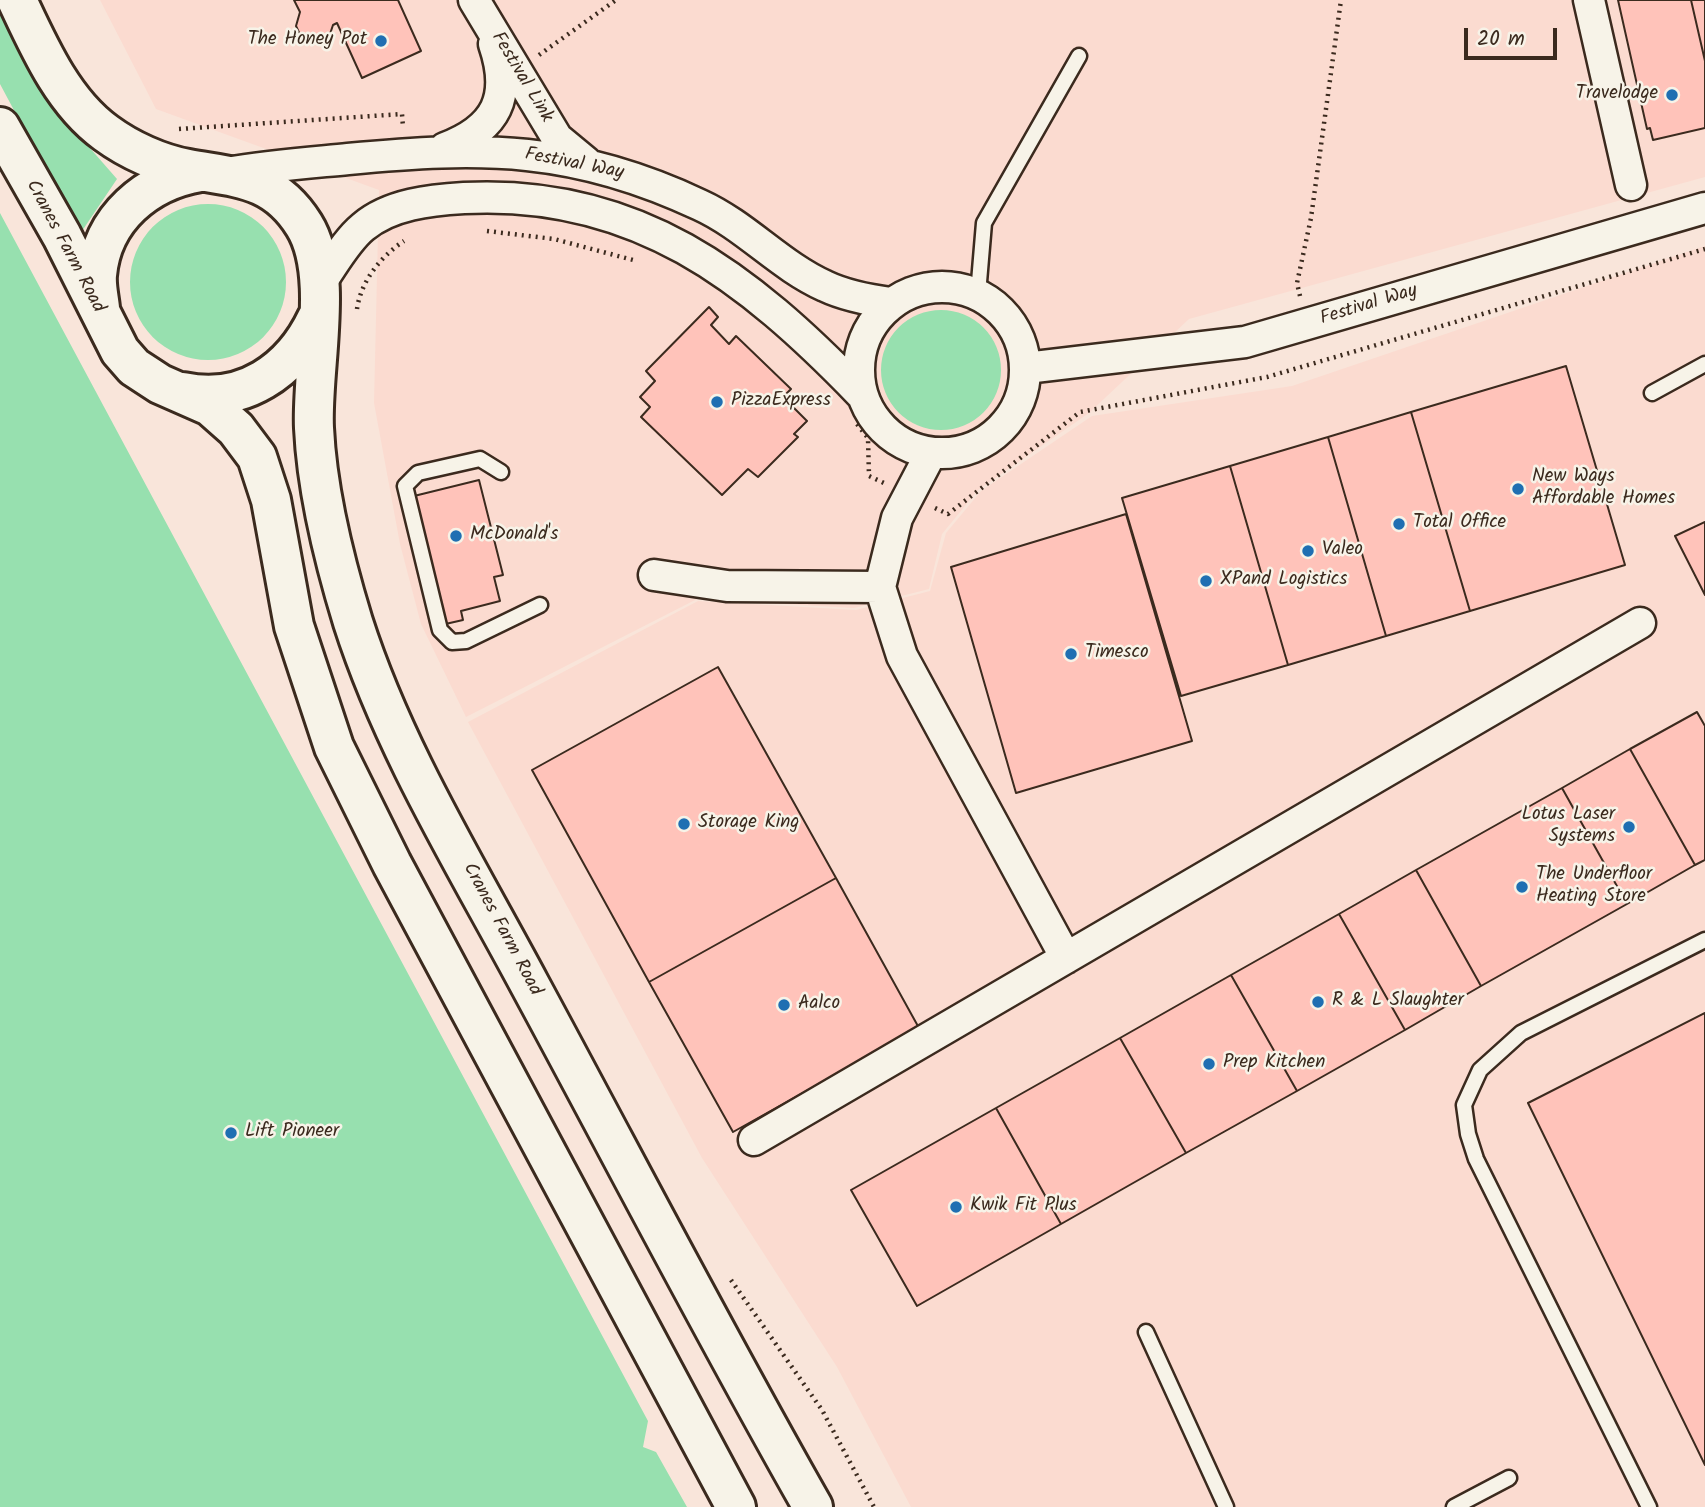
<!DOCTYPE html>
<style>
body{margin:0}
#map{position:relative;width:1705px;height:1507px;overflow:hidden;background:#f9e5da;font-family:Kalam,sans-serif}
canvas{display:block}
.scale{position:absolute;left:1464px;top:28px;width:93px;height:32px;box-sizing:border-box;border:4px solid #3b2a1e;border-top:0;padding-left:9px;font-size:21px;line-height:24px;white-space:nowrap;color:#3b2a1e;-webkit-text-stroke:5px #f7f3e8;paint-order:stroke}
</style>
<div id="map">
<canvas width="1705" height="1507"></canvas>
<div class="scale">20 m</div>
</div>
<script>
const g = document.querySelector('canvas').getContext('2d');
g.lineJoin = 'round';
function paint(path, color) {
  g.fillStyle = color;
  g.fill(path, 'evenodd');
}
function strokePath(path, color, width, dash) {
  g.strokeStyle = color;
  g.lineWidth = width;
  g.lineCap = dash ? 'butt' : 'round';
  g.setLineDash(dash || []);
  g.stroke(path);
}
function label(font, color, halo, rows, align = 'center') {
  g.font = font + ' Kalam,sans-serif';
  g.lineWidth = 5;
  g.setLineDash([]);
  g.textBaseline = 'middle';
  g.strokeStyle = halo;
  g.fillStyle = color;
  for (const [text, x, y, turn = 0] of rows) {
    g.save();
    g.translate(x, y);
    g.rotate((+turn || 0) * Math.PI / 180);
    g.textAlign = isNaN(turn) ? turn : align;
    if (halo) g.strokeText(text, 0, 0);
    g.fillText(text, 0, 0);
    g.restore();
  }
}
paint(new Path2D(`
 M100 0H1705V177L1189 319 1089 413 978 490 942 534 929 589 854 608 697 599 466 717 421 624 400 544 374 403 379 190 156 109Z
 M1705 246V1507H911L837 1367 702 1158 468 722 698 601 856 610 930 591 946 533 981 491 1092 416 1292 386Z`), '#fbdbd0');
paint(new Path2D(`
 M0 12 68 123 117 179 80 234 0 84Z
 M130 282a78 78 0 1 1 156 0a78 78 0 1 1-156 0Z
 M0 213 648 1421 643 1447 656 1452 687 1507H0Z
 M881 370a60 60 0 1 1 120 0a60 60 0 1 1-120 0Z`), '#97e0af');
const building = new Path2D(`
 M294 0H398L421 51 362 78 337 23 333 25 329 37 315 43 302 39 296 26 300 12Z
 M1618 0H1691L1705 61V128L1653 140 1650 128 1647 129Z
 M1691 0H1705V61Z
 M709 307 718 317 711 325 729 344 736 336 791 389 783 397 807 421 794 434 798 437 758 477 748 469 722 495 641 417 650 407 640 397 655 381 646 371Z
 M1566 366 1625 565 1470 611 1411 412Z
 M1411 412 1470 611 1386 636 1328 437Z
 M1328 437 1386 636 1288 665 1230 466Z
 M1230 466 1288 665 1181 696 1122 498Z
 M479 480 503 575 494 577 500 601 461 611 463 620 441 625 410 497Z
 M1126 514 1192 741 1016 793 951 567Z
 M1705 522V595L1675 536Z
 M718 667 836 878 649 982 532 770Z
 M1697 712 1705 726V860L1695 865 1630 749Z
 M1630 749 1695 865 1627 904 1562 788Z
 M1562 788 1627 904 1481 986 1416 870Z
 M1416 870 1481 986 1405 1030 1339 914Z
 M836 878 919 1028 733 1132 649 982Z
 M1339 914 1405 1030 1297 1091 1231 975Z
 M1231 975 1297 1091 1186 1153 1120 1038Z
 M1705 1013V1465L1528 1103Z
 M1120 1038 1186 1153 1061 1224 996 1108Z
 M996 1108 1061 1224 917 1306 851 1190Z`);
paint(building, '#ffc3ba');
strokePath(building, '#3b2a1e', 2);
const lane = new Path2D(`
 M978 294 984 223 1079 56
 M1652 393 1705 364
 M501 472 480 459 418 473 405 486 440 630 452 642 466 641 540 605
 M1146 1332 1226 1507
 M1454 1507 1509 1478
 M1649 1507 1476 1159 1468 1134 1464 1105 1480 1070 1521 1033 1705 940`);
const street = new Path2D(`
 M474 0 557 138 586 162
 M1589 0 1631 185
 M445 148C497 128 512 97 494 44
 M227 173C267 166 307 163 348 159 482 146 575 146 700 205 746 226 780 266 825 286 846 296 868 300 891 303
 M321 282C334 264 346 241 363 227 390 204 431 200 464 198 636 189 748 277 861 394
 M859 370a83 83 0 1 1 166 0a83 83 0 1 1-166 0Z
 M1026 368 1245 342 1705 208
 M931 453 897 518 880 587 902 656 1066 958
 M654 575 727 586 880 587
 M754 1140 1640 623`);
const primary = new Path2D(`
 M17 0C39 47 63 102 106 133 129 150 160 164 188 169 237 178 274 177 304 225 335 274 311 369 314 428 317 493 334 560 353 622 394 750 467 867 530 985 624 1159 715 1335 813 1507
 M0 127 62 236 120 351 134 367 160 384 210 406 236 429 257 457 271 500 294 626 334 747 392 864 736 1507
 M100 308C99 298 96 286 97 275 102 218 147 181 200 172
 M183 392C243 405 292 371 317 318`);
strokePath(lane, '#3b2a1e', 19);
strokePath(street, '#3b2a1e', 35);
strokePath(primary, '#3b2a1e', 44);
strokePath(new Path2D(`
 M539 55 616 0
 M179 129 402 114 403 127
 M487 231 554 239 633 260
 M1300 296 1297 283 1311 218 1341 0
 M357 309C361 281 381 256 404 241
 M857 424 868 438 869 476 884 483
 M935 508 948 514 1080 412 1267 377 1705 249
 M731 1280 822 1410 874 1507`), '#3b2a1e', 4.5, [2, 5]);
strokePath(lane, '#f7f3e8', 14);
strokePath(street, '#f7f3e8', 30);
strokePath(primary, '#f7f3e8', 38);
for (const [x, y, r, color] of [
 [381,41,7,"#1f6fb2"],
 [1672,95,7,"#1f6fb2"],
 [717,402,7,"#1f6fb2"],
 [1518,489,7,"#1f6fb2"],
 [1399,524,7,"#1f6fb2"],
 [456,536,7,"#1f6fb2"],
 [1308,551,7,"#1f6fb2"],
 [1206,581,7,"#1f6fb2"],
 [1071,654,7,"#1f6fb2"],
 [684,824,7,"#1f6fb2"],
 [1629,827,7,"#1f6fb2"],
 [1522,887,7,"#1f6fb2"],
 [1318,1002,7,"#1f6fb2"],
 [784,1005,7,"#1f6fb2"],
 [1209,1064,7,"#1f6fb2"],
 [231,1133,7,"#1f6fb2"],
 [956,1207,7,"#1f6fb2"]
]) {
  const dot = new Path2D();
  dot.arc(x, y, r, 0, 2 * Math.PI);
  g.fillStyle = color;
  g.fill(dot);
  strokePath(dot, '#f7f3e8', 2.5);
}
label('19px', '#3b2a1e', '#f7f3e8', [
 ["The Honey Pot",367,41,"right"],
 ["Travelodge",1658,95,"right"],
 ["PizzaExpress",731,402],
 ["New Ways",1532,478],
 ["Affordable Homes",1532,500],
 ["Total Office",1413,524],
 ["McDonald's",470,536],
 ["Valeo",1322,551],
 ["XPand Logistics",1220,581],
 ["Timesco",1085,654],
 ["Lotus Laser",1615,816,"right"],
 ["Systems",1615,838,"right"],
 ["Storage King",698,824],
 ["The Underfloor",1536,876],
 ["Heating Store",1536,898],
 ["R & L Slaughter",1332,1002],
 ["Aalco",798,1005],
 ["Prep Kitchen",1223,1064],
 ["Lift Pioneer",245,1133],
 ["Kwik Fit Plus",970,1207]
], 'left');
label('19px', '#3b2a1e', '#f7f3e8', [
 ["Festival Link",521,78,59],
 ["Festival Way",574,165,11],
 ["Cranes Farm Road",64,247,62],
 ["Festival Way",1369,306,-17],
 ["Cranes Farm Road",501,930,62]
]);
</script>
